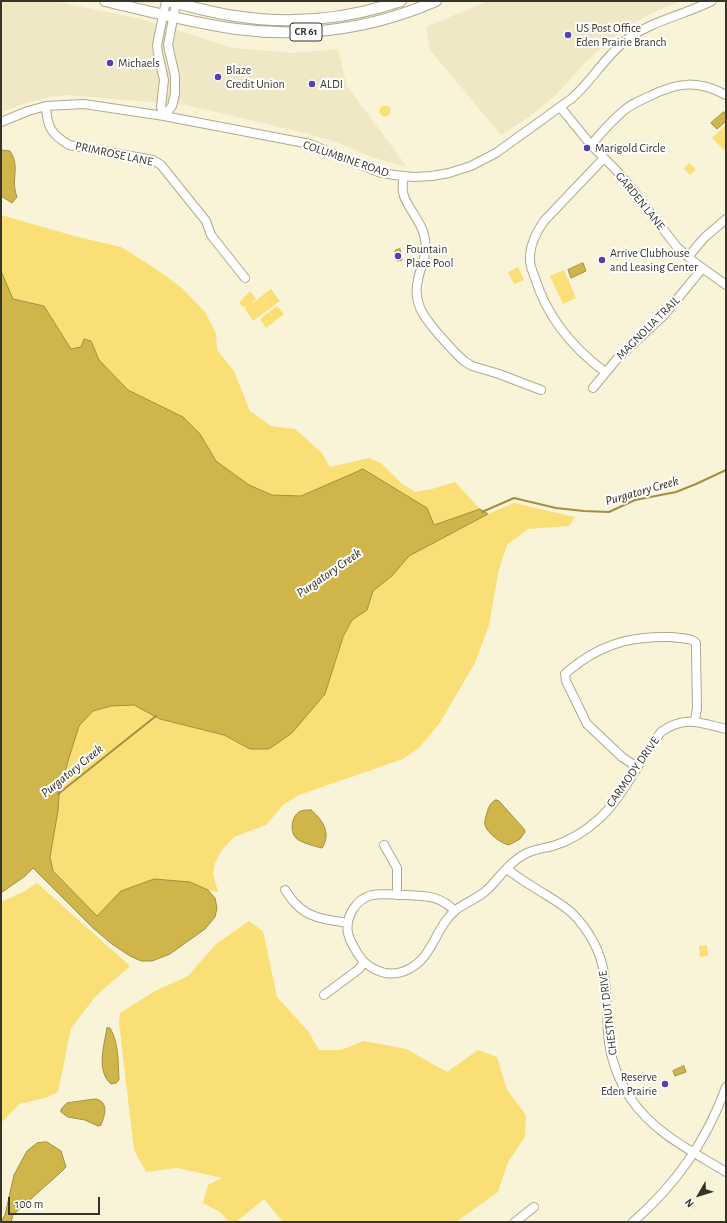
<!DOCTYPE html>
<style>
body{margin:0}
#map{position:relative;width:727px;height:1223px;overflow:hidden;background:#f9f3d7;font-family:"Alegreya Sans",sans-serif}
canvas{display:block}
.frame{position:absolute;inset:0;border:2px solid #37352a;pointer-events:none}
.north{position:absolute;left:679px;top:1175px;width:40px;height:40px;-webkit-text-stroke:3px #fff;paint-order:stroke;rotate:231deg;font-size:11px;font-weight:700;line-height:16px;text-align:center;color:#37352a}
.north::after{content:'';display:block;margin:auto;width:14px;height:18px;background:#37352a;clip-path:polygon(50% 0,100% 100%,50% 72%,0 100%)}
.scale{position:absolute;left:8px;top:1197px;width:92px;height:18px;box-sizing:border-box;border:2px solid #37352a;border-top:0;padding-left:5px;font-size:12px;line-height:14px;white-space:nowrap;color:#37352a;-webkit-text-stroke:3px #fff;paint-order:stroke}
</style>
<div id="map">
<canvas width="727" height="1223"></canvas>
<div class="frame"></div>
<div class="north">N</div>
<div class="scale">100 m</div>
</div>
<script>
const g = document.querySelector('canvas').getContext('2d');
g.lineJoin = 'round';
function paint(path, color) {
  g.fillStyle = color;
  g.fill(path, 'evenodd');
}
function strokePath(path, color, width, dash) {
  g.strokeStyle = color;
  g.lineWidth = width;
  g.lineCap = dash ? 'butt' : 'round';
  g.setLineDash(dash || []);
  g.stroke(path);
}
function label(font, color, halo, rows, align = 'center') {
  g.font = font + ' "Alegreya Sans",sans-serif';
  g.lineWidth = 4;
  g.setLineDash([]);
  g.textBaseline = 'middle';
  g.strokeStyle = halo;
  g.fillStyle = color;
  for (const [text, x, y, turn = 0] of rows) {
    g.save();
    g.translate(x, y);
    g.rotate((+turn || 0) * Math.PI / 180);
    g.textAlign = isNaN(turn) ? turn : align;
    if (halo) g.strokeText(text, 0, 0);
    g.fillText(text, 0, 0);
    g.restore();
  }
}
paint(new Path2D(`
 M1 1H53L141 19 233 48 294 53 338 49 347 86 407 167 388 162 366 155 336 142 305 133 186 105 68 95 50 97 23 104 1 112Z
 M488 1H681L654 12 626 27 585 62 557 94 529 117 501 135 430 50 426 27Z`), '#f0e7c4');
paint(new Path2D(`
 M379.5 111a5.5 5.5 0 1 1 11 0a5.5 5.5 0 1 1-11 0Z
 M726 125V148L724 150 712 138Z
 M689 163 696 169 690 175 684 169Z
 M1 215 78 237 121 247 156 269 182 288 205 312 216 333 217 350 234 371 250 411 271 426 295 429 322 453 330 467 369 458 381 463 401 483 415 492 432 489 455 482 480 509 434 525 363 469 301 497 272 495 248 485 216 461 200 434 183 417 128 390 99 360 91 341 81 347 71 349 44 306 13 299 1 271Z
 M518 267 524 280 514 284 508 272Z
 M564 270 576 298 563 304 550 276Z
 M271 289 280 301 253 321 245 309 246 307H243L239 303 250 291 256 299 249 306Z
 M277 306 284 314 266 328 260 319Z
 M514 503 575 517 569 526 528 529 507 545 499 569 489 625 475 663 439 724 419 748 403 759 299 795 283 805 266 825 234 837 222 850 215 863 213 874 218 892 208 890 190 882 103 909 97 916 53 871 50 857 58 811 59 796 68 761 79 726 93 711 111 706 134 705 160 719 224 735 250 749 325 694 343 637 352 620 366 610 373 591 392 576 409 556 488 514Z
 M37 883 130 966 96 996 71 1028 58 1092 45 1098 19 1104 1 1123V902L25 891Z
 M249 921 263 931 277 997 308 1031 319 1050H341L364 1041 406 1049 447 1072 478 1050 497 1057 507 1090 526 1115 525 1137 508 1162 498 1192 456 1222H283L264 1199 236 1222H229L220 1212 203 1203 208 1185 222 1178 177 1168 146 1172 134 1150 119 1023 120 1013 155 991 188 976 216 944Z
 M707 945 708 956 700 957 699 946Z`), '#fadf76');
const water = new Path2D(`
 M724 112 726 115V121L717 129 711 123Z
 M1 150 10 151C21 168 10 178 17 197L12 203 1 196Z
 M400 249 402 260 397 261 395 251 396 250Z
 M583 263 586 271 571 278 568 270Z
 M1 271 13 299 44 306 71 349 81 347 84 339 91 341 99 360 128 390 183 417 200 434 216 461 249 485 272 495 301 496 363 469 427 508 434 525 480 509 488 514 409 556 392 576 373 591 367 610 352 620 343 637 325 694 292 733 269 749H250L224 735 160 719 134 705 111 706 93 711 79 726 68 761 59 796 58 811 50 857 53 871 97 916 121 891 154 879 190 882 208 890 215 898 217 908 215 917 205 929 170 954 152 961H141L130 956 112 944 93 928 33 868 25 876 1 893Z
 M496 800 499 801 524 829 525 832 520 839 509 845C502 844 487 833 485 825 484 820 487 814 488 809 490 805 492 801 496 800Z
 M311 810C322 819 332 833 322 848 317 847 299 842 296 838 289 831 292 814 301 811 304 810 308 810 311 810Z
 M107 1028H110C119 1043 118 1062 119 1080L116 1083 111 1084C96 1071 104 1046 107 1028Z
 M684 1066 686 1072 675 1076 673 1071Z
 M96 1099C109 1102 105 1115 101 1125L98 1126 85 1120 68 1117 61 1112V1109L67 1103Z
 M47 1142 61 1151 66 1167 61 1172 13 1215 11 1222H1L5 1215 14 1175 27 1151 37 1143Z`);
paint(water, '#d0b64a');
strokePath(water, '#a28f40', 1);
strokePath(new Path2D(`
 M482 512 514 498 556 508 584 511 609 512 635 500 676 492 696 484 726 470
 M58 794 156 716`), '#a28f40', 2);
const minor = new Path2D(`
 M46 106C47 127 51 134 69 145L153 160 161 165 206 221 211 235 245 278
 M561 108 591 145 616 170 633 190 663 229 677 247 694 262 726 285
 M164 116 161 107 164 80 158 53 157 45 166 1
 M164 116 172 106 175 94V76L168 45 176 3
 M1 122 28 111 46 106 84 104 164 116 310 144 378 172 394 175 414 177 432 176 449 173 471 166 496 153 571 99C591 82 604 58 625 41 650 21 684 15 712 1
 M591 145C600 134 610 123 621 113 629 105 639 101 650 96 678 82 698 80 726 95
 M604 158 544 221C537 231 531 242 530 255 529 263 532 271 535 278 547 317 573 348 605 372
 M404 176C403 181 402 187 403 192 404 204 421 220 424 235 429 254 421 263 418 280 415 290 417 303 422 312 430 326 452 350 464 361L472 366 499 374 541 390
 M688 257 704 238 726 219
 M593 388 617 359 664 315 702 269
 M637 767 622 757 587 724 566 681 565 674C570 669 575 666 580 662 608 642 636 636 671 637 678 638 685 638 692 640L696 643V648L697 708 695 721
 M384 845 397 868V895
 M507 869C515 875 523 881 532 886 545 895 560 902 572 913 588 929 601 951 604 974 608 997 606 1020 609 1043 612 1062 620 1083 631 1099 654 1133 692 1151 726 1172
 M285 890C289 895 292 901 297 905 310 919 330 920 348 923
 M455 911C439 895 426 896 405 895 394 895 382 893 372 895 356 899 345 917 348 933 349 939 352 944 355 949 361 961 372 970 385 973 402 976 419 966 428 951 438 936 442 921 457 909 467 902 478 898 487 890 500 877 510 861 527 853 535 849 544 848 553 846 569 841 587 830 600 818 625 794 639 760 661 732 685 715 700 723 726 729
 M324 995 359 969 364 962
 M515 1222 534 1207
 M633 1222C676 1184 706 1142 726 1087`);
const major = new Path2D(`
 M105 1C148 11 192 23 236 29 305 38 372 29 436 1
 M167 1C190 6 212 13 235 16 290 25 348 19 401 1`);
strokePath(minor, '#b0a98f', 10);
strokePath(major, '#b0a98f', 12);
strokePath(minor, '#fff', 8);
strokePath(major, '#fff', 10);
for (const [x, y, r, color] of [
 [568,35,4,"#533fb7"],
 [110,63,4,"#533fb7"],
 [218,77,4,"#533fb7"],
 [312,84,4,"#533fb7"],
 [587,148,4,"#533fb7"],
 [398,256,4,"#533fb7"],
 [602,260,4,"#533fb7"],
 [665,1084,4,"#533fb7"]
]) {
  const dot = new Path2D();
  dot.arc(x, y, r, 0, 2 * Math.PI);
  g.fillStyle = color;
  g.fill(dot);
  strokePath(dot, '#fff', 1.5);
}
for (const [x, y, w] of [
 [306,32,32]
]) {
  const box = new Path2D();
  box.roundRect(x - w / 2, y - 9, w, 18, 3);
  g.fillStyle = '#fff';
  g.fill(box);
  strokePath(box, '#37352a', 1);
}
label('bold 11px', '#37352a', null, [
 ["CR 61",306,32]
]);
label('12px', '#37352a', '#fff', [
 ["US Post Office",576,28],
 ["Eden Prairie Branch",576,42],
 ["Michaels",118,63],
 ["Blaze",226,70],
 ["Credit Union",226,84],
 ["ALDI",320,84],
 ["Marigold Circle",595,148],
 ["Fountain",406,249],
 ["Place Pool",406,263],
 ["Arrive Clubhouse",610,253],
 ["and Leasing Center",610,267],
 ["Reserve",657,1077,"right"],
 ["Eden Prairie",657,1091,"right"]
], 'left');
label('12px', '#37352a', '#fff', [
 ["PRIMROSE LANE",114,154,12],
 ["COLUMBINE ROAD",346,159,19],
 ["GARDEN LANE",640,201,51],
 ["MAGNOLIA TRAIL",648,328,-45],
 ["CARMODY DRIVE",633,772,-55],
 ["CHESTNUT DRIVE",608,1013,-97]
]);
label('italic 13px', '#2f2a17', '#fff', [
 ["Purgatory Creek",642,491,-16],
 ["Purgatory Creek",329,573,-35],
 ["Purgatory Creek",72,771,-39]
]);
</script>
